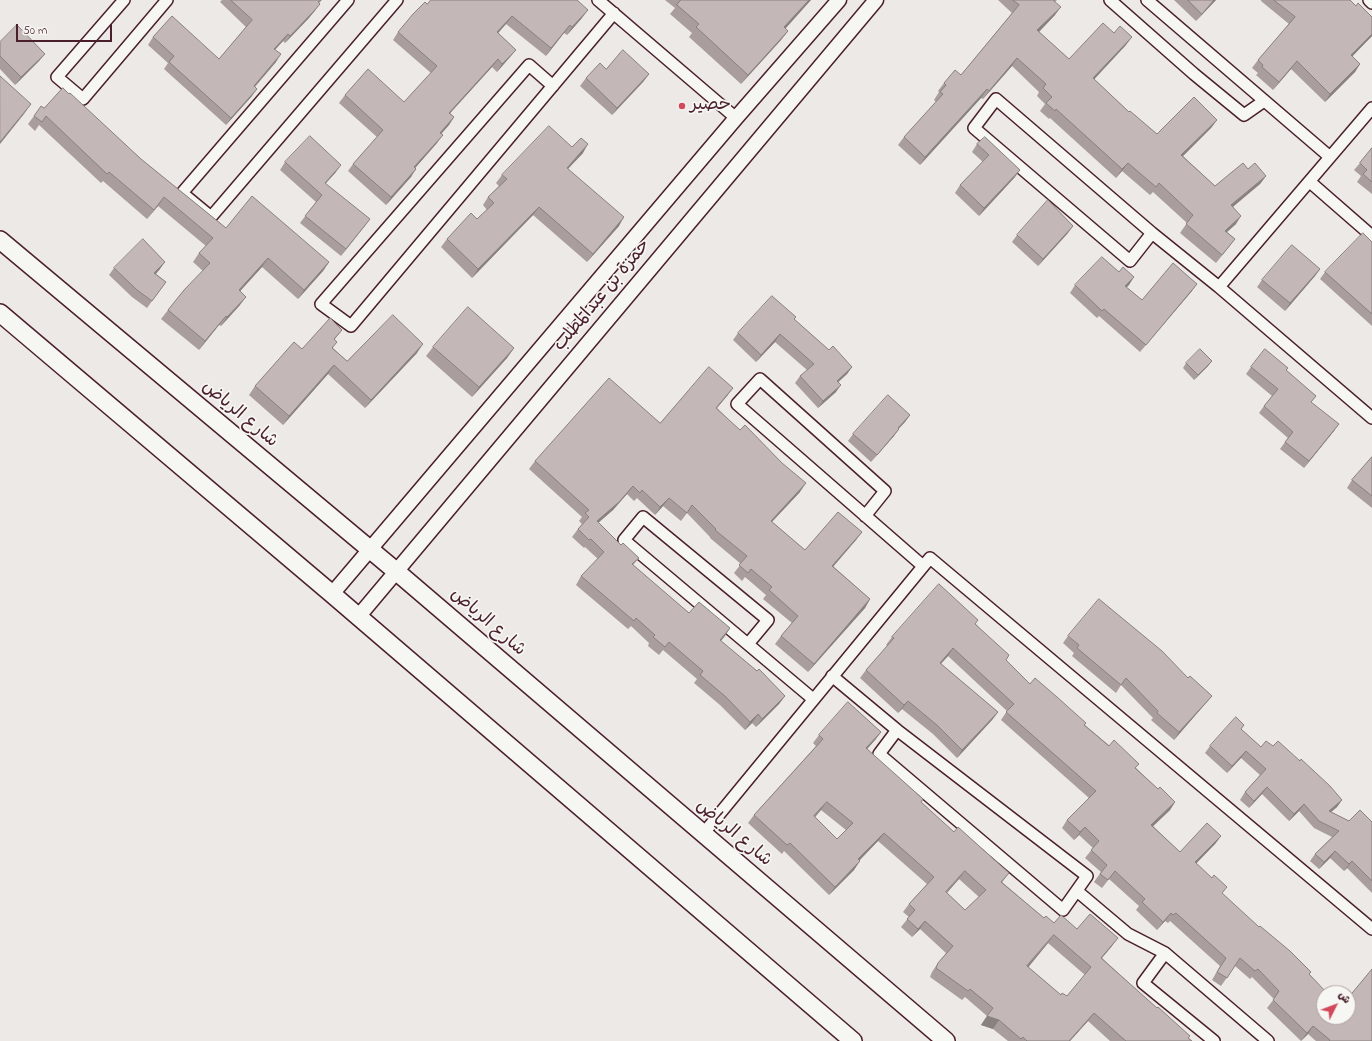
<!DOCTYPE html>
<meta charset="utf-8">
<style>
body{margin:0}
#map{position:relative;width:1372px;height:1041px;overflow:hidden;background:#ece9e6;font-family:"Indie Flower","Playpen Sans Arabic",sans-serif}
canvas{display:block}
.north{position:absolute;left:1316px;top:985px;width:40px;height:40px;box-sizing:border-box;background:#f6f6f2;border:1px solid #b1a0a2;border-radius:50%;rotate:48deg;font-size:11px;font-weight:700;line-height:16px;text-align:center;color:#4a1f2b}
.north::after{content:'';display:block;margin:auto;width:14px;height:18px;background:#d1495b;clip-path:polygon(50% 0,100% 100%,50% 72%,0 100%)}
.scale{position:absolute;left:16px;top:24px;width:96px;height:18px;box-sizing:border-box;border:2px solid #4a1f2b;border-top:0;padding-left:5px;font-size:12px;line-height:14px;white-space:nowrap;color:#4a1f2b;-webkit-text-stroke:3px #f6f6f2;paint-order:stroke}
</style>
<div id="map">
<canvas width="1372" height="1041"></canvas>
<div class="north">ش</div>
<div class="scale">50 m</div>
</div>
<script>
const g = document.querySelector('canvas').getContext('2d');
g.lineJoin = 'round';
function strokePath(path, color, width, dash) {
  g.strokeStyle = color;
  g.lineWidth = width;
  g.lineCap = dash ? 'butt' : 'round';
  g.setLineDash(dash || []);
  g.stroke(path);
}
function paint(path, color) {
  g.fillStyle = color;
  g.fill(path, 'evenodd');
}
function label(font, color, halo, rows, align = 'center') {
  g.font = font + ' "Indie Flower","Playpen Sans Arabic",sans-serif';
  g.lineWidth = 3.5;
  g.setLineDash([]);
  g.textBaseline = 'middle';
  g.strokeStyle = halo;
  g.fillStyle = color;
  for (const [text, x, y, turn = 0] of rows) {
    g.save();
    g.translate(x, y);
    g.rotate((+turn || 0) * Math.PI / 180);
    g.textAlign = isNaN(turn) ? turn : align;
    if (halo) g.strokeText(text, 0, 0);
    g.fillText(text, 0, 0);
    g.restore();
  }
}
const minor = new Path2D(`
 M124 0 57 77 83 99 167 0
 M348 0 182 193 211 217 397 0
 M598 0 736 118
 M1110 0 1194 74 1244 115 1264 101
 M1147 0 1330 157
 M1369 0 1372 3
 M553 86 529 65 321 304 351 326 614 13
 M1372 108 1219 287 1372 418
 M1310 182 1372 236
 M1152 233 1130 261 974 128 996 99 1152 233 1219 287
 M865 516 885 491 760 379 737 404 923 566
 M748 644 768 620 643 517 624 540 813 699
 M832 676 897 730 1087 876 1063 910 879 754 897 730
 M703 834 930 558 1372 929
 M1077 891 1128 934 1165 953
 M1214 1041 1143 983 1165 953 1268 1041`);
const tertiary = new Path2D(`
 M332 594 736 118 839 0
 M358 617 876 0`);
const primary = new Path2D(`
 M0 240 397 572 946 1041
 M0 313 332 594 853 1041`);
strokePath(minor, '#4a1f2b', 14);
strokePath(tertiary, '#4a1f2b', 17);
strokePath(primary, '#4a1f2b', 20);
strokePath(minor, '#f6f6f2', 11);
strokePath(tertiary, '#f6f6f2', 14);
strokePath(primary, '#f6f6f2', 17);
paint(new Path2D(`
 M222 0H322L319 3 315 11 308 19 285 43 283 41 275 50 276 62 255 87 252 96 226 125 164 69 168 63 148 45 153 37 219 59 246 27 220 2Z
 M665 0H811L785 28 788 31 781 40 741 84 689 37 692 33 670 14 675 8Z
 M998 0H1057L1055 2V15L1039 32 1069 59 1126 45 1094 79 1129 112 1157 134 1217 120 1211 128 1183 156 1215 186 1248 169 1266 176 1260 184 1233 207 1236 224 1227 232 1235 239 1229 247 1216 263 1180 233 1187 223 1153 192 1150 195 1122 171 1116 178 1050 118 1049 119 1040 111 1045 104 1037 96 1039 92 1012 66 983 99 981 98 920 165 898 145 904 137 936 102 934 100 939 92 938 91 944 83 961 75 1012 13Z
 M1174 0H1216L1196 21Z
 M1261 0H1350L1372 36 1352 56 1360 64 1355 72 1325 102 1291 69 1273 90 1256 75 1258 73 1252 68 1258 60 1289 24 1261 1Z
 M427 4 582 18 567 35 564 33 546 56 506 24 498 33 516 50 510 57 497 72 492 67 450 113 454 117 449 125 441 134 437 143 415 168 411 177 386 205 348 171 353 164 377 137 339 103 345 95 404 102 431 73 393 40 398 32Z
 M0 42 45 54 39 61 15 85 0 69Z
 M606 69 649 74 643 82 612 115 580 86 586 78Z
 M69 94 141 159 226 228 329 262 323 271 298 299 262 267 240 291V305L221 326 219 325 199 350 161 319 168 310 203 271 193 262 199 253 206 246 158 206 147 219 103 181 101 183 39 125 35 131 28 124 34 116 44 108Z
 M977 144 1015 177 979 216 955 193 960 185 983 162 972 152Z
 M572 147 583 153 568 169 619 226 587 262 533 215 472 278 441 247 447 239 477 219 487 210 483 205 488 197 499 186 496 183 502 175Z
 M1372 148V194L1357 182 1361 176 1354 170 1360 163Z
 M285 162 336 172 325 184 370 219 341 256 300 223 316 202 280 170Z
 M1068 233 1038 266 1012 242 1017 235Z
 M1372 242V326L1320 279 1325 272Z
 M114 268 160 269 156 274 166 282 147 308 132 297 109 275Z
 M1320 269 1315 276 1285 311 1257 287 1262 280Z
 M1075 285H1129L1126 287 1142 300 1192 291 1140 352 1099 316 1097 318 1070 293Z
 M794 319 829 350 852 367 847 374 838 382 836 392 818 408 795 383 800 376 807 370 775 342 756 362 733 340 738 333Z
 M342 330 335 339 333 348 347 361 417 353 365 408 328 374 283 425 249 395 255 386 302 349Z
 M433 347 514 348 507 358 472 397 426 356Z
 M1212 361 1208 366 1194 380 1183 368 1186 363Z
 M1251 367 1286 370 1316 396 1311 402 1334 431 1304 468 1280 449 1288 438 1259 413 1264 406 1272 396 1246 374Z
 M733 388 727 396 717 408 800 492 772 522 805 550 862 532 856 540 833 566 870 599 865 608 808 672 775 644 781 636 792 623 763 599 766 595 745 577 742 581 734 573 741 564 710 538V537L687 513 681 521 663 506 655 515 637 498 634 501 627 494 613 510 598 523 621 545 639 558 633 565 689 613 730 628 721 641 785 696 779 704 756 727 752 723 745 730 720 705 694 683 697 679 663 650 659 655 648 646 649 643 631 626 628 629 576 585 581 576 598 559 585 547 584 548 572 537 578 529 582 524 579 521 582 517 529 469 535 461 660 423Z
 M910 415 905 422 899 428 894 436 871 462 848 441 853 434Z
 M1372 457V508L1347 488 1352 480Z
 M976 624 1006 660 1030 684 1085 725 1136 768 1158 789 1175 802 1170 810 1153 826 1180 852 1221 836 1215 844 1196 863 1222 894 1309 975 1372 1041H1316L1308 1034 1301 1041 1267 1008 1274 999 1252 977 1250 979 1235 966 1221 986 1212 980 1220 966 1170 921 1168 923 1165 921 1157 930 1136 910 1139 906 1109 879 1102 888 1094 882 1101 872 1085 858 1093 848 1079 835 1074 840 1062 828 1067 820 1089 798 1001 720 1007 711 948 656 941 664 998 712 992 720 957 758 933 734 902 709 898 713 860 678 866 670 888 646 886 645 892 637Z
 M1068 636 1188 678 1212 696 1206 703 1174 740 1151 720 1153 718 1121 685 1116 693 1072 656 1074 653 1063 643Z
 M1241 729 1261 747 1273 746 1342 800 1337 807 1331 812 1349 821 1372 822V893L1347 868 1344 871 1330 858 1319 869 1310 861 1315 854 1332 837 1314 828 1299 811 1289 821 1262 794 1249 808 1240 800 1245 792 1260 775 1241 758 1227 773 1205 753 1210 746Z
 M881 732 875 740 867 749 1002 882 1044 918 1054 923 1077 929 1112 946 1102 958 1192 1041H1110L1088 1021 1070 1041H1008L993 1029 981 1025 987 1016 965 997 962 1000 930 977 932 972 938 963 946 953 920 929 912 937 901 927 909 917 903 912 909 904 927 884 878 841 859 861 854 870 829 895 784 851 782 854 748 823 754 815 816 746 813 743 819 735ZM821 810 846 830 837 839 815 817ZM959 879 979 897 965 910 947 893ZM1048 943 1085 975 1067 996 1061 995 1028 967Z`), '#a99d9d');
paint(new Path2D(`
 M809 0H811L778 37 784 27Z
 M1214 0H1216L1196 21Z
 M320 4 308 19 285 43 290 36Z
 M1061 7 1055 15 1032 39 1037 30Z
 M588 10 582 18 567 35 572 27Z
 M512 16 506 24 492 40 497 32Z
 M570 25 564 33 546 56 551 48Z
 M788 31 781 40 741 84 748 75Z
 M288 34 283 41 269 56 274 49Z
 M1372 34V36L1346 63 1351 55Z
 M1132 37 1126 45 1088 86 1093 78Z
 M516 50 510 57 497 72 502 64Z
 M45 54 39 61 15 85 21 77Z
 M281 54 276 62 249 93 254 86Z
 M1017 58 1012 66 983 99 989 91Z
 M498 59 492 67 444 120 449 113Z
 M1297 61 1291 69 1273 90 1279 82Z
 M1360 64 1355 72 1325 102 1330 94Z
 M649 74 643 82 612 115 617 108Z
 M257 89 252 96 226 125 231 118Z
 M987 89 981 98 920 165 925 157Z
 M31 104 24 114 0 144V142Z
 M454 117 449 125 435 141 440 133Z
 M1217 120 1211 128 1176 163 1181 155Z
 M443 135 437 143 409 175 414 167Z
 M588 144 583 153 561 176 567 168Z
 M1128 163 1122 171 1116 178 1122 169Z
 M341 165 336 172 319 191 325 183Z
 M416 169 411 177 386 205 391 197Z
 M1020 170 1015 177 979 216 984 208Z
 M1266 176 1260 184 1225 213 1231 205Z
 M164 197 158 206 147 219 154 210Z
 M539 207 533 215 472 278 478 269Z
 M1241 216 1236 224 1219 239 1225 231Z
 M624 217 619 226 587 262 593 254Z
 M370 219 364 227 341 256 346 249Z
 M1073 226 1068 233 1038 266 1043 259Z
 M268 258 262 267 233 299 239 290Z
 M165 262 160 269 150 280 154 273Z
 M329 262 323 271 298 299 304 290Z
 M1320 269 1315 276 1285 311 1290 303Z
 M1134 277 1129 285 1120 294 1125 286Z
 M1197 284 1192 291 1140 352 1146 345Z
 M246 297 240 305 221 326 227 317Z
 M226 316 219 325 199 350 205 341Z
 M780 334 775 342 756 362 761 355Z
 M423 344 417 353 365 408 371 400Z
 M514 348 507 358 472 397 479 387Z
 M1212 361 1208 366 1194 380 1198 375Z
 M334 365 328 374 283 425 289 416Z
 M852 367 847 374 832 388 837 381Z
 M841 385 836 392 818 408 823 401Z
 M733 388 727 396 710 416 716 408Z
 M910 415 905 422 893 435 898 428Z
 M1339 424 1334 431 1304 468 1309 461Z
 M899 429 894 436 871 462 877 455Z
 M806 483 800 492 765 529 771 521Z
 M633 486 627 494 613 510 591 529 597 521Z
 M669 498 663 506 655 515 660 507Z
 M862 532 856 540 827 574 832 566Z
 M870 599 865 608 808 672 814 664Z
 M730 628 725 636 714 649 720 640Z
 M953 648 948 656 934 671 940 663Z
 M785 696 779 704 756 727 762 719Z
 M1212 696 1206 703 1174 740 1179 732Z
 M908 701 902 709 898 713 904 705Z
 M998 712 992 720 957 758 962 750Z
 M758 714 752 723 745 730 750 722Z
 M881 732 875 740 860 757 866 748Z
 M1246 751 1241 758 1227 773 1232 766Z
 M1267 787 1262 794 1249 808 1254 801Z
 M1342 800 1337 807 1324 818 1329 811Z
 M827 802 821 810 808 825 814 816Z
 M1175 802 1170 810 1146 833 1151 825Z
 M1304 804 1299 811 1289 821 1294 814Z
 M1085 827 1079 835 1074 840 1080 832Z
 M884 833 878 841 852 868 858 859Z
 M1221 836 1215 844 1190 870 1195 862Z
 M1335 851 1330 858 1319 869 1324 862Z
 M860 861 854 870 829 895 835 887Z
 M1352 861 1347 868 1344 871 1349 864Z
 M965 871 959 879 940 900 946 892Z
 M1009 873 1003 881 995 890 1001 882Z
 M1171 913 1165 921 1157 930 1163 922Z
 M925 921 920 929 912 937 918 929Z
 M1054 935 1048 943 1022 975 1027 966Z
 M1118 938 1112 946 1095 966 1101 958Z
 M1094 1013 1088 1021 1070 1041H1069Z
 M987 1016 999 1020 993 1029 981 1025Z
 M1313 1026 1308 1034 1301 1041 1307 1033Z`), '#898080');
const building = new Path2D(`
 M231 0H321L318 2 320 4 313 12 290 36 288 34 274 49 281 54 254 86 257 89 231 118 169 62 174 56 153 37 172 16 219 59 252 20Z
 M431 0H577L588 10 572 27 570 25 551 48 512 16 497 32 516 50 502 64 498 59 449 113 454 117 440 133 443 135 414 167 416 169 391 197 353 164 383 130 345 95 368 69 404 102 437 66 398 32 413 14 425 2 427 4Z
 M681 0H809L784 27 788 31 748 75 696 27 699 24 677 5Z
 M1013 0H1054V1L1061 7 1037 30 1069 59 1103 23 1114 33 1120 26 1132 37 1093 78 1129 112 1130 111 1157 134 1194 97 1217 120 1181 155 1215 186 1243 163 1248 169 1255 163 1266 176 1231 205 1241 216 1225 231 1235 239 1222 255 1186 224 1193 215 1159 183 1156 187 1128 163 1122 169 1056 109 1055 111 1046 103 1052 97 1043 88 1046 84 1017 58 989 91 987 89 925 157 904 137 943 94 940 92 946 85 944 83 955 70 961 75 1019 5Z
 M1188 0H1214L1202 14Z
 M1274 0H1350L1356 6 1358 3 1372 17V34L1351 55 1360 64 1330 94 1297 61 1279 82 1262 67 1263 65 1258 60 1295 17Z
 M17 25 45 54 21 77 0 56V42Z
 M623 50 649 74 617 108 586 78 600 63 606 69Z
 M0 76 31 104 0 142Z
 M63 88 69 94 70 93 141 159 226 228 252 196 329 262 304 290 268 258 239 290 246 297 227 317 226 316 205 341 168 310 184 290 210 263 199 253 213 238 164 197 154 210 109 172 107 174 46 116 42 122 34 116 41 106 44 108Z
 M549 126 572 147 581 138 588 144 567 168 624 217 593 254 539 207 478 269 447 239 471 213 477 219 494 203 488 197 507 179 502 175Z
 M310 136 341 165 325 183 370 219 346 249 305 216 322 195 285 162Z
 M985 137 1020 170 984 208 960 185 989 155 977 144Z
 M1372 148V182L1363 174 1367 170 1360 163Z
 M1048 200 1073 226 1043 259 1017 235Z
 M1363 233 1372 242V314L1325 272Z
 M143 239 165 262 154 273 166 282 152 301 137 290 114 268Z
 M1292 245 1320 269 1290 303 1262 280Z
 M1102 257 1119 272 1123 267 1134 277 1125 286 1142 300 1173 263 1197 284 1146 345 1104 309 1102 311 1075 285Z
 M772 296 796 317 794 319 829 350 833 346 852 367 837 381 841 385 823 401 800 376 814 364 780 334 761 355 738 333Z
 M468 307 514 348 479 387 433 347Z
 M393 315 423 344 371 400 334 365 289 416 255 386 294 342 302 349 330 318 342 330 334 339 337 342 332 348 347 361Z
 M1200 349 1212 361 1198 375 1186 363Z
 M1265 349 1288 368 1286 370 1316 396 1311 402 1339 424 1309 461 1285 442 1293 432 1264 406 1278 389 1251 367Z
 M709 367 733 388 716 408 740 430 745 425 782 463 806 483 771 521 805 550 838 512 862 532 832 566 870 599 814 664 781 636 798 616 769 590 772 587 751 569 748 573 739 565 747 556 715 530 716 529 692 505 687 513 669 498 660 507 642 490 640 493 633 486 619 502 597 521 621 545 623 543 639 558 632 564 689 613 699 602 730 628 720 640 757 671 759 669 785 696 762 719 758 714 750 722 726 697 700 675 703 671 669 642 665 647 653 637 655 635 636 618 634 621 581 576 604 552 591 539 589 540 578 529 589 517 585 513 589 510 535 461 609 378 660 423Z
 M888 395 910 415 898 428 899 429 877 455 853 434Z
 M1372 457V496L1352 480Z
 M939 584 978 620 975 624 1009 655 1006 660 1030 684 1035 678 1057 697 1086 723 1084 725 1109 746 1114 740 1139 764 1135 768 1158 789 1160 787 1175 802 1151 825 1180 852 1207 823 1221 836 1195 862 1212 878 1214 875 1227 887 1222 893 1259 927 1260 926 1290 951 1311 972 1309 974 1327 993H1324V1017H1348V998L1372 969V1041H1329L1330 1040 1313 1026 1307 1033 1273 1000 1279 991 1258 969 1255 971 1240 958 1227 978 1217 972 1226 958 1176 913 1173 915 1171 913 1163 922 1142 902 1145 899 1115 871 1108 880 1100 874 1107 865 1091 850 1099 841 1085 827 1080 832 1067 820 1096 791 1006 712 1014 704 953 648 940 663 998 712 962 750 938 726 908 701 904 705 866 670 894 638 892 637Z
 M1099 599 1162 651 1188 678 1190 676 1212 696 1179 732 1157 713 1158 711 1126 678 1121 685 1077 648 1079 645 1068 636Z
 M848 702 881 732 866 748 923 799 921 802 954 832 958 827 1009 873 1001 882 1044 918 1046 916 1054 923 1061 915 1077 929 1090 914 1118 938 1101 958 1157 1008 1158 1007 1190 1036 1188 1038 1192 1041H1126L1094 1013 1069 1041H1027L1023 1037 1021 1039 999 1020 987 1016 993 1008 970 989 968 991 936 968 938 963 953 946 925 921 918 929 907 919 915 910 909 904 934 877 884 833 858 859 860 861 835 887 790 843 787 845 754 815 823 739 819 735ZM827 802 853 823 837 839 814 816ZM965 871 986 890 965 910 946 892ZM1054 935 1091 967 1067 996 1062 993 1061 995 1027 966Z
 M1236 717 1244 725 1241 729 1261 747 1266 741 1273 746 1278 741 1300 761 1301 759 1330 786 1342 800 1329 811 1349 821 1360 810 1372 822V881L1352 861 1349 864 1335 851 1324 862 1315 854 1339 831 1319 821 1304 804 1294 814 1267 787 1254 801 1245 792 1266 769 1246 751 1232 766 1210 746Z`);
paint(building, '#c4b7b7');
strokePath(building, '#898080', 1);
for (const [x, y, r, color] of [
 [682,106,4,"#d1495b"]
]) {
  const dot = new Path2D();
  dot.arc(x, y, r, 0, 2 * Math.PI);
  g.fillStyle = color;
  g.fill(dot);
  strokePath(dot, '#f6f6f2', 1.5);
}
label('18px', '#4a1f2b', '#f6f6f2', [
 ["حصير",690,106]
], 'left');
label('18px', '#4a1f2b', '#f6f6f2', [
 ["حمزة بن عبدالمطلب",603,296,-50],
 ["شارع الرياض",239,415,40],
 ["شارع الرياض",487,623,41],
 ["شارع الرياض",733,834,40]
]);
</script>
